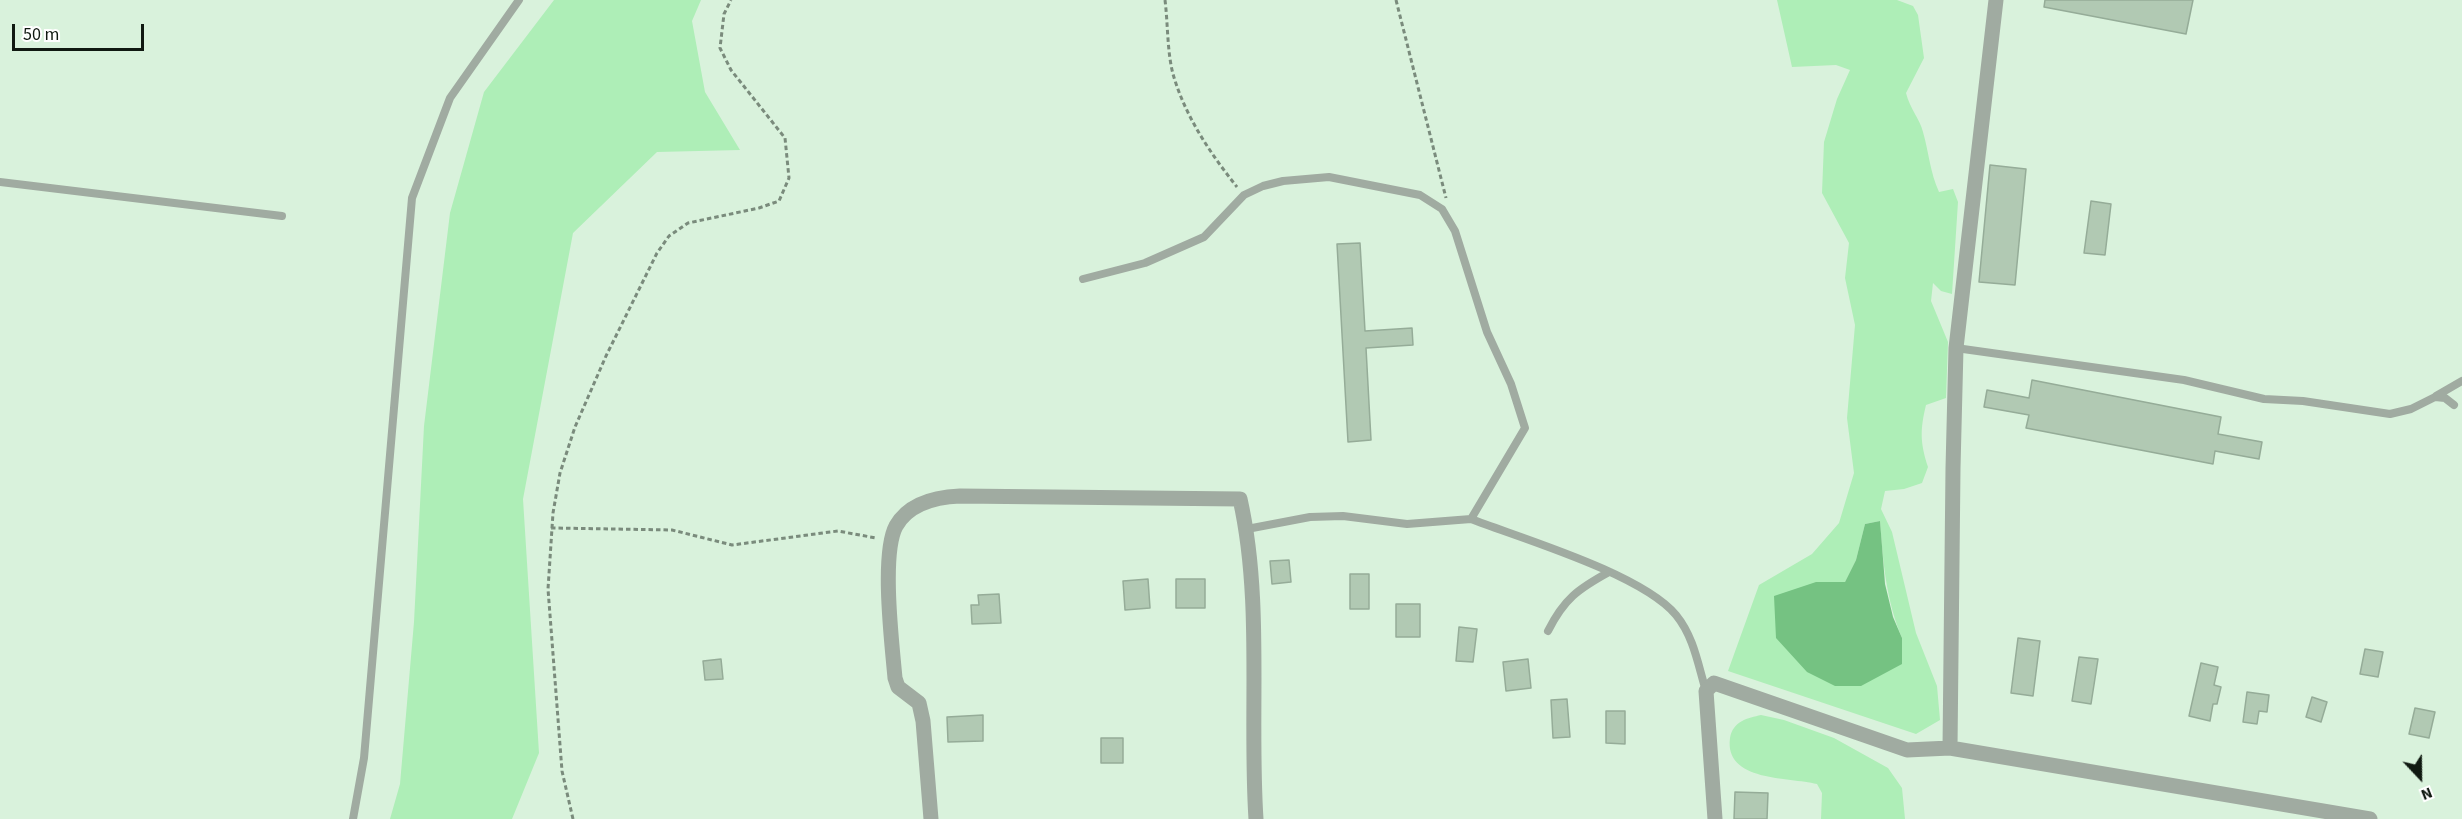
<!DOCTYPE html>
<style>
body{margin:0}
#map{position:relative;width:2462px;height:819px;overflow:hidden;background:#d9f2dc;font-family:"Source Sans 3",sans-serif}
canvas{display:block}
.north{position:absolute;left:2390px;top:747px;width:60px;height:60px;-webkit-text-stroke:4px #fff;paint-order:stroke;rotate:158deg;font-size:16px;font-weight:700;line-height:24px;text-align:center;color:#101911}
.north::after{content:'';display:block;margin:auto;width:21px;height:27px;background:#101911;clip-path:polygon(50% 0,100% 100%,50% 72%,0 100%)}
.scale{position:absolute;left:12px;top:24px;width:132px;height:27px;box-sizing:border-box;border:3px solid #101911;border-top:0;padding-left:8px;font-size:18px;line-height:21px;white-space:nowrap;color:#101911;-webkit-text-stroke:4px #fff;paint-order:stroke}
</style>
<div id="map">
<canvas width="2462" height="819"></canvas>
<div class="north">N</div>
<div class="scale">50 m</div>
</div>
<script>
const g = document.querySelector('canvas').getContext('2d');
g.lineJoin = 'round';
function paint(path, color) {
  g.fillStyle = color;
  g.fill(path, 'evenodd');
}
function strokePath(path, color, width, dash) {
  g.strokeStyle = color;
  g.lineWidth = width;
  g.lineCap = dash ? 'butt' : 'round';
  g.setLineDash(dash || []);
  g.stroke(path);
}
paint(new Path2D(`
 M554 0H701L692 21 705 92 740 150 657 152 573 233 523 499 539 753 512 819H390L400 784 414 622 424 426 450 213 484 92Z
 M1777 0H1897L1913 6 1918 15 1924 58 1906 93C1910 109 1920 119 1923 132 1929 153 1930 172 1939 192L1953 189 1958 202 1952 294 1941 291 1933 283 1931 301 1948 342 1946 398 1926 405C1920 430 1920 442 1928 467L1922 483 1904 489 1885 491 1881 509 1892 532 1916 633 1937 686 1940 720 1916 734 1728 671 1759 585 1812 554 1839 523 1854 473 1847 418 1855 325 1845 278 1849 243 1822 193 1824 142 1837 99 1850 70 1836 65 1792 67ZM1880 521C1883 562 1886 600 1902 638L1816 582H1845L1856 560 1865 524Z
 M1761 715 1784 720 1834 738 1888 768 1902 788 1905 819H1821L1822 793 1817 784C1789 777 1724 782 1730 738 1733 721 1748 718 1761 715Z`), '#aeeeb7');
paint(new Path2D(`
 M1880 521 1885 584 1893 617 1902 638V664L1861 686H1835L1807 672 1776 638 1774 596 1816 582H1845L1856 560 1865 524Z`), '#75c282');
const building = new Path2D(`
 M2045 0H2193L2186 34 2044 7Z
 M1990 165 2026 169 2015 285 1979 282Z
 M2091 201 2111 204 2105 255 2084 253Z
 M1360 243 1365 331 1412 328 1413 345 1366 348 1371 440 1348 442 1337 244Z
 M2032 380 2221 417 2218 434 2262 442 2259 459 2215 451 2213 464 2026 428 2029 415 1984 407 1987 390 2029 398Z
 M1289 560 1291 582 1272 584 1270 561Z
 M1350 574H1369V609H1350Z
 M1148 579 1150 608 1125 610 1123 581Z
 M1176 579H1205V608H1176Z
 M999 594 1001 623 972 624 971 605H979L978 595Z
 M1396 604H1420V637H1396Z
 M1459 627 1477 629 1473 662 1456 661Z
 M2018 638 2040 641 2033 696 2011 693Z
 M2365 649 2383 652 2378 677 2360 674Z
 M2079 657 2098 659 2091 704 2072 701Z
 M721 659 723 679 705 680 703 661Z
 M1528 659 1531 688 1506 691 1503 662Z
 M2201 663 2218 667 2214 685 2221 687 2217 704H2213L2210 721 2189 716Z
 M2247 692 2269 695 2267 712 2259 711 2257 724 2243 722Z
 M2312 697 2327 702 2321 722 2306 717Z
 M1567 699 1570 737 1553 738 1551 700Z
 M2415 708 2435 712 2429 738 2409 734Z
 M1606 711H1625V744L1606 743Z
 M983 715V741L948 742 947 717Z
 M1101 738H1123V763H1101Z
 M1735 792 1768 793 1767 819H1734Z`);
paint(building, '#b1c9b3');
strokePath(building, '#95ac98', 1.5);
strokePath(new Path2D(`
 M1165 0C1168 24 1167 51 1173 74 1185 116 1210 153 1237 187
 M1396 0 1446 198
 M551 528 672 530 732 545 838 531 876 538
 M573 819 562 771 548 589 553 513 560 473 575 427 606 356 657 253 669 236 688 223 759 208 779 201 789 178 785 138 731 70 720 48 724 14 731 0`), '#7a8b7c', 3, [4.5, 3]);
strokePath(new Path2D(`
 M0 182 282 216
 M1083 279 1145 263 1204 237 1244 195 1263 186 1283 181 1329 177 1420 195 1442 209 1455 231 1487 332 1511 384 1525 428 1471 519C1523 539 1642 574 1676 615 1694 637 1698 665 1706 691
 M1956 348 2184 380 2264 399 2303 401 2390 414 2411 409 2435 397 2445 398 2454 405
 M2436 396 2462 381
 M1247 529 1310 517 1343 516 1407 524 1471 519
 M1548 631C1564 599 1578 589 1609 572
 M353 819 364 758 412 198 450 98 519 0`), '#a0aba1', 8);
strokePath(new Path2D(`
 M1950 748 1953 468 1956 348 1996 0
 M931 819 923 721 919 703 898 687 895 678C892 644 881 554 896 526 909 503 937 497 960 496L1240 499C1263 601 1249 715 1256 819
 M1715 819 1706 691 1714 683 1907 750 1950 748 2370 819`), '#a0aba1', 15);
</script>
